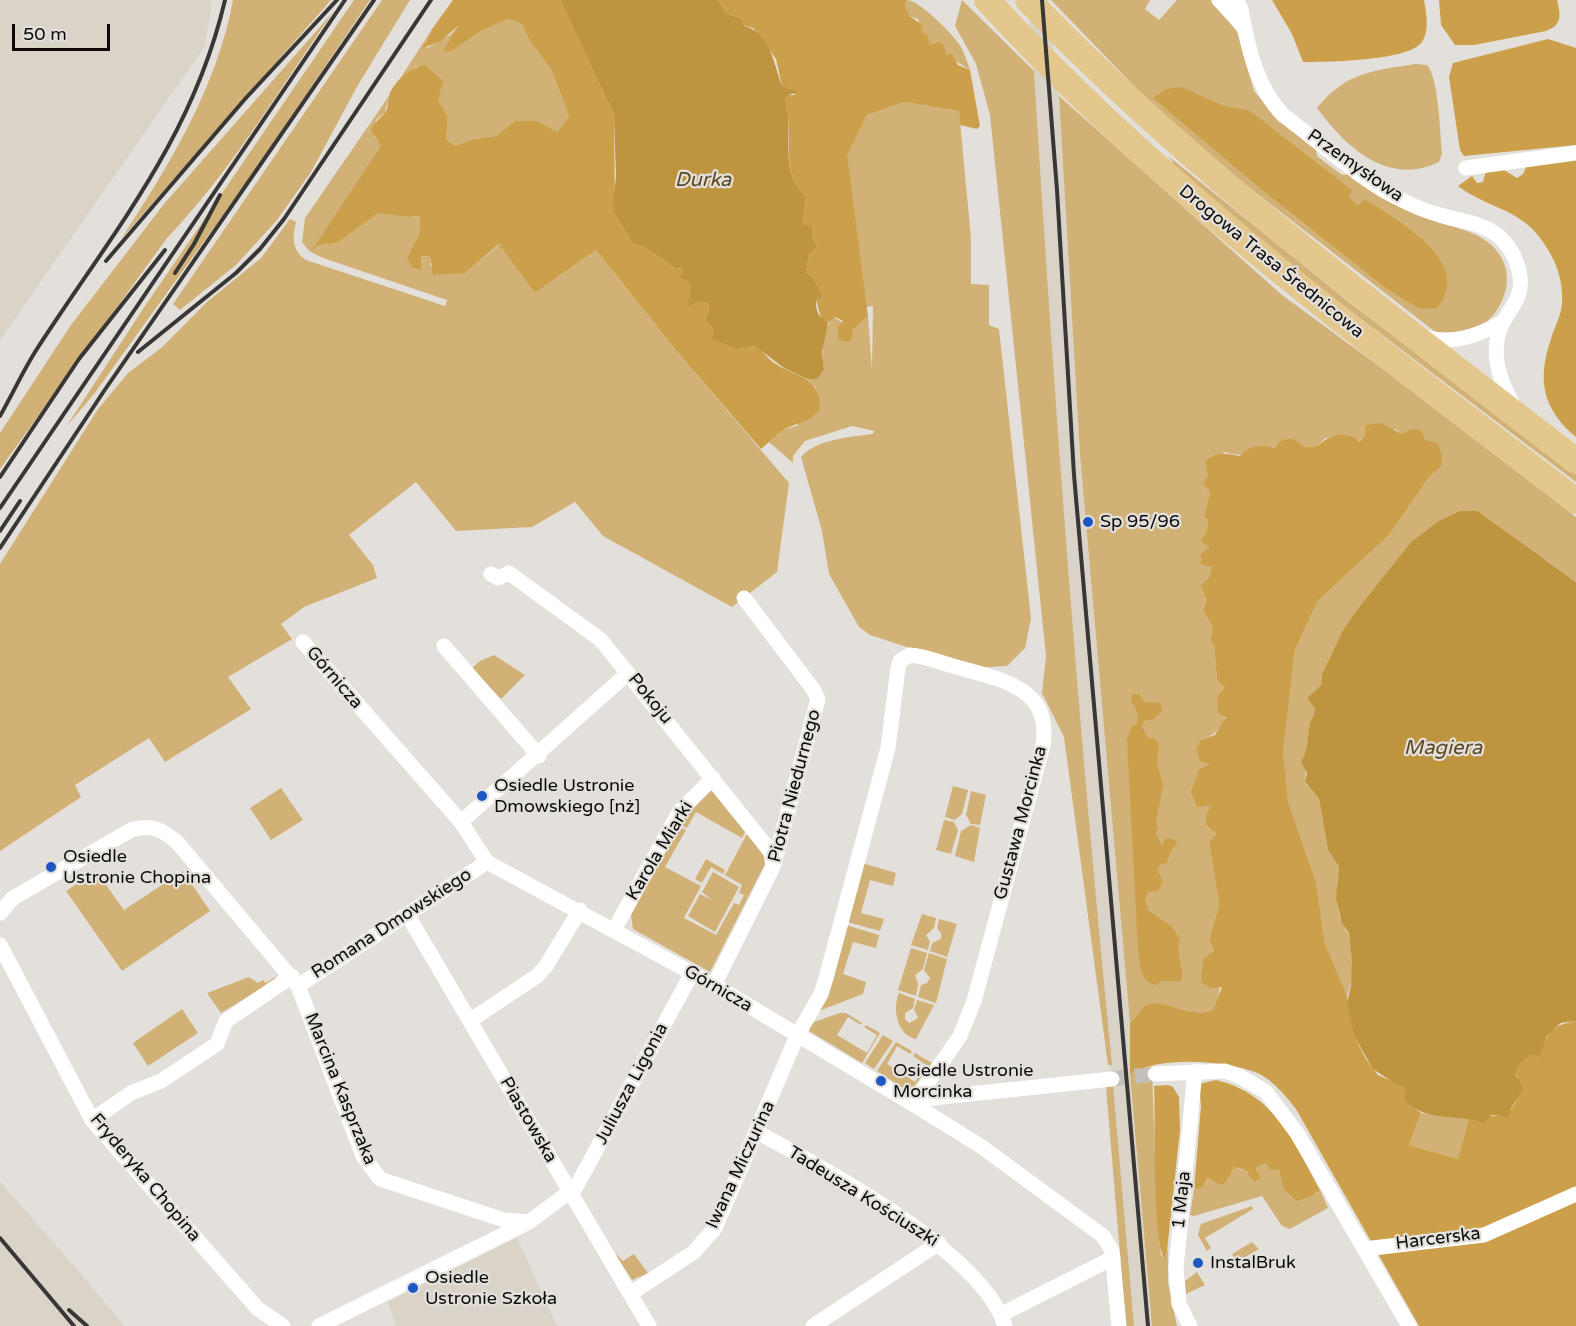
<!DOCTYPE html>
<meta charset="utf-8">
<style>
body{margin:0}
#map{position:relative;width:1576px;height:1326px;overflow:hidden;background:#e3e0dc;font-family:"Varela Round",sans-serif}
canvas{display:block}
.scale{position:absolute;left:12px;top:24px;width:98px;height:27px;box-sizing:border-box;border:3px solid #0c0b0a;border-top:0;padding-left:8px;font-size:18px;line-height:21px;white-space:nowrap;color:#0c0b0a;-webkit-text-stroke:4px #e3e0dc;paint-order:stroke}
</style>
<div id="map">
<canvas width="1576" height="1326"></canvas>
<div class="scale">50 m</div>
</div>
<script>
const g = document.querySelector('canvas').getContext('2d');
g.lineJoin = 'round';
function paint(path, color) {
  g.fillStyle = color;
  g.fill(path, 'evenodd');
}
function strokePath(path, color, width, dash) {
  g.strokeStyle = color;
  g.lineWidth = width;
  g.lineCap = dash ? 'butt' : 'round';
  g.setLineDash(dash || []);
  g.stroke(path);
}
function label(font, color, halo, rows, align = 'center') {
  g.font = font + ' "Varela Round",sans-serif';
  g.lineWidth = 4.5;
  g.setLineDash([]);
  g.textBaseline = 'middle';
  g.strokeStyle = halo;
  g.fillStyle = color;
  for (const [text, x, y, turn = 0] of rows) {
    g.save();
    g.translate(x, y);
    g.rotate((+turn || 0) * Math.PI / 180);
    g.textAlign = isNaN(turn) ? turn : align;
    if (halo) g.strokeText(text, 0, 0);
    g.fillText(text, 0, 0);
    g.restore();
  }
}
paint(new Path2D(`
 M0 0H208L212 3 205 46 0 340Z
 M1028 0H1048L1059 96 1080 455 1130 1023V1074L1152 1326H1134L1089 836 1052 375Z
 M0 1182 89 1283 124 1326H0Z
 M517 1238 557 1326H396L388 1302Z`), '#d9d3c8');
paint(new Path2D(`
 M233 0H331L121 239C169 166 217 87 233 0Z
 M354 0H370L247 182 94 394 66 427 145 306Z
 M382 0H410L358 85 311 172 277 220 236 265 180 310 173 304Z
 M907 0C919 0 954 35 961 47 965 54 967 62 970 70L930 45 921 32 918 19 910 16 905 5Z
 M962 0 1034 71C1054 403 1079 734 1112 1065H1108L1064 737 1042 693 1046 656 990 115 976 64 955 26Z
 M1051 0H1150L1145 9 1159 20 1177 0H1211L1215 3 1237 32 1254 91 1278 120 1316 147 1317 156 1342 175 1351 174C1375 188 1400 207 1426 218 1446 226 1473 229 1490 244 1534 281 1484 353 1434 331L1224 168 1157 110Z
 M334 11C281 86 231 172 167 238L0 469V433L71 325 164 204Z
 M508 19 522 24 529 40 551 69 569 116 557 132 538 121H515L496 136 474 139 455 146 446 139 448 117 417 66 396 85 432 29 425 43 427 48 450 35 462 23 452 37V51L481 31Z
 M1415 64 1427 65C1439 78 1440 134 1442 154L1439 162C1387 187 1345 146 1317 108 1346 72 1372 71 1415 64Z
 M389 96 385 112 376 120 374 136 382 146 315 249 319 245 337 243 378 212 408 217 421 216 420 232 407 257 431 256 430 266 465 273 500 244 535 293 596 250 678 353 789 483 777 572 732 607 603 536 575 502 532 527 456 531 416 482 349 535 373 565 377 578 304 607 281 624 292 639 228 677 251 709 165 762 149 738 75 785 81 797 0 851V564L98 409 128 373 161 348 207 302 261 258 290 219 296 222C292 238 292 250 306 260L445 306 447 300 323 258 309 251 302 242 305 218Z
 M1059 96 1282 295 1469 432 1576 517V582L1546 560 1411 542 1343 630 1322 674 1321 685 1307 698 1315 709 1309 728 1305 783 1319 799 1328 850 1339 867C1337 884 1335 906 1342 923 1343 928 1348 931 1349 935 1355 953 1354 979 1347 996L1325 943 1316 882 1288 801 1284 776 1283 753 1295 650 1318 601 1389 535 1430 476 1441 467 1425 440 1402 434 1395 429 1365 435 1358 442 1349 435 1325 438 1318 446 1305 447 1293 438C1283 440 1280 445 1272 448 1256 455 1240 457 1224 452L1208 476 1210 492 1204 516 1208 520 1207 530 1200 541 1209 548 1201 565 1212 567 1203 611 1213 627 1210 640 1214 645 1217 680 1225 688C1227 714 1229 730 1201 740L1211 763 1213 805 1206 814V825L1216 834 1209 842 1219 905 1209 940C1220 963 1225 987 1213 1010 1196 1017 1180 1007 1164 1005 1158 1004 1149 1007 1143 1008L1137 1019 1130 1023 1080 455Z
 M904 102 959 111 971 238V284L989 285V325L999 329 1031 618 1025 648 1007 666 971 668 870 635 859 627 829 574 822 531 801 457C816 439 851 437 873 434L874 431 852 426 805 441 793 456V463L769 442 784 429 797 426 816 388 807 379H817L824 370C822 353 821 329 834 317L853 330 868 316 872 370 873 306 866 307 846 155 867 115Z
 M1167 155 1350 303 1576 474V482L1315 284 1172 165 1173 162Z
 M494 655 525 675 501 699 472 668 480 661Z
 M953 786 968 790 962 814 955 820 945 817Z
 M281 788 303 820 271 840 250 808Z
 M711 790 745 832 742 838 696 812 687 828 680 825 690 808Z
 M971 791 986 795 980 825 971 824 966 815Z
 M944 820 954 822 958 830 951 854 936 850Z
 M971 825 980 828 974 862 955 856 961 831Z
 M679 827 686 830 665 867 701 886 684 918 716 935 734 903 739 905 744 895 739 893 742 885 725 875 747 834 767 860 710 972 633 929 631 915Z
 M706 859 725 870 723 874 711 867 702 883 695 879Z
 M862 863 896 873 893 886 870 880 861 913 884 919 880 931 847 922Z
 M96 871 124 910 183 871 210 911 122 971 66 891Z
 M713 872 739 887 715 932 688 916 700 894 712 900 702 892Z
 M922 914 936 918 934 928 926 935 930 942 928 950 911 945Z
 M939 919 957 924 947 957 930 951 932 943 941 939V933L937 928Z
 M846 925 879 935 876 948 853 942 843 974 866 982 863 994 819 1011Z
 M911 948 927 953 923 969 915 975 918 984 916 996 898 990Z
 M929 953 947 959 936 1003 918 997 921 985 927 983 930 978 924 970Z
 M249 977 258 983 263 980 266 983 275 977 277 979 221 1013 207 993Z
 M899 993 915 999 913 1008 905 1013V1019L909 1023 918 1018 914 1009 917 1000 934 1005 916 1039C897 1035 892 1009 899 993Z
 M182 1009 198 1033 148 1066 133 1043Z
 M840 1013H846L862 1023 861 1025 848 1017 837 1035 867 1053 877 1035 864 1027 866 1025 880 1033 862 1063 806 1029 814 1022Z
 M883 1035 893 1041 874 1069 865 1063Z
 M896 1042 912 1051 910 1054 897 1046 887 1064 915 1082 926 1065 913 1056 915 1053 932 1063 912 1089H905L877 1071Z
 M1152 1067 1157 1220 1161 1255 1166 1260 1168 1247V1283L1177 1326H1152L1130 1074 1141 1068Z
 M1113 1086 1134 1326H1126L1106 1087Z
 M1421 1113 1469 1118 1458 1159 1409 1145Z
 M1266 1163 1279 1168 1283 1189 1297 1200 1316 1190 1321 1192 1328 1208 1290 1229 1282 1226 1262 1196 1194 1216 1190 1215 1194 1189 1206 1182 1208 1178 1221 1186 1227 1181 1234 1167 1242 1170H1256L1258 1166Z
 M1252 1206 1253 1209 1205 1238 1211 1248 1207 1251 1198 1235 1201 1224Z
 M1252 1242 1259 1249 1237 1262 1232 1254Z
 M614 1252 623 1261 634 1254 648 1273 632 1280Z
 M1197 1272 1205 1285 1186 1294 1185 1281Z`), '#d1b176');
paint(new Path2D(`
 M453 0H560L614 115 615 215 633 244 644 247 676 269 680 268 691 284 688 300 690 305 700 300 708 303 709 310 705 319 714 331 739 349 755 346C763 350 766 357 773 362 795 378 820 374 820 409L810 419 784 429 761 449 678 353 596 250 535 293 499 244 465 273 433 275 430 256H421V270L412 267 407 257 420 232V216L408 217 378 213 337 243 319 245 312 250 381 146 371 130C375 121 381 118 386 111 389 106 387 101 389 96 393 82 411 67 425 65L443 81 438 100 448 117 446 139 455 146 474 139 496 136 515 121H538L557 132 569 116 551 69 529 40 522 24 508 19 481 31 452 51H443L458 26 441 41 423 48 432 29Z
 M718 0H907L905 5 910 16 923 26 921 32 927 35 930 45 939 42 944 45 946 54H952L958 65 970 70 980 126 977 129 960 125 959 111 904 102 867 115 847 155 868 316 853 330 851 341 844 342 838 339V327L843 321 835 317 828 323 822 321 816 300 823 297 814 279 806 272 809 255 817 247 803 222 806 197C782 174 791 143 788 114 787 106 785 103 786 95H796L782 86 776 59 753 28 743 25 741 20 727 13Z
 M1272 0H1424C1426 13 1430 30 1422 42 1409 61 1326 62 1303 62L1292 34Z
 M1439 0H1557C1561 16 1562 25 1546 31L1474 45H1455L1441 25Z
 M1548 39 1576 48V145L1464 156 1460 150 1449 77 1453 63Z
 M1181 87 1224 106 1250 111 1353 191 1348 196 1358 206 1365 199C1396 220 1476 262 1437 308L1420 309 1387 289 1266 193 1153 98 1166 89Z
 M1576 157V437C1542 409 1537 379 1551 339 1554 328 1561 316 1562 304 1564 277 1553 253 1536 233 1516 209 1482 205 1458 186L1472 176 1477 183 1483 182 1485 174 1491 169 1501 168 1517 178 1523 174 1527 165Z
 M1381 423 1402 434 1411 429 1421 430 1425 440 1437 443 1442 455 1441 467 1430 476 1389 535 1318 601 1295 650 1283 753 1288 801 1316 882 1325 943 1347 996 1354 1036 1366 1059 1378 1075 1405 1087V1101L1421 1113 1409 1145 1458 1159 1469 1118 1483 1122 1487 1117C1493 1115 1497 1117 1502 1115 1518 1109 1519 1092 1518 1077L1515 1075 1520 1064 1530 1055 1540 1057C1548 1031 1550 1026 1576 1021V1326H1419L1296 1109C1286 1096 1271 1078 1255 1072 1221 1060 1161 1056 1130 1074V1023C1138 1019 1141 1005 1150 1004 1168 1000 1192 1019 1213 1010L1222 987 1211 988 1201 982 1203 959 1214 951 1209 940 1219 905 1209 842 1216 834 1206 825V814L1212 805 1197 807 1191 792 1199 770 1210 764 1200 761 1196 749 1201 740 1215 735 1226 717 1218 713 1217 697 1225 688 1217 680 1214 645 1210 640 1213 627 1203 611 1206 599 1201 585 1209 578 1212 567 1201 565V554L1209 548 1200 541 1207 530 1208 520 1204 516 1210 492 1203 483 1208 476 1205 462C1216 451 1226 453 1240 456 1249 446 1260 444 1274 448L1282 440 1293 438 1305 447 1318 446C1328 436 1339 432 1354 437L1359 442 1365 435 1366 425Z
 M1132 694H1139L1144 702 1160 703 1162 711 1154 719 1144 721 1142 727 1149 739 1154 738 1159 744 1157 765 1163 785 1156 822 1158 829 1155 832 1162 846 1166 838 1176 840 1177 844 1173 847 1166 863 1161 864 1157 869 1163 881 1158 891 1148 892 1145 899 1148 910 1171 926 1180 939C1174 954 1186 969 1181 981H1161L1157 985C1140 983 1140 965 1138 951L1127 739 1132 726 1137 724C1139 715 1137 709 1131 702Z
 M1216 1080C1275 1094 1294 1142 1321 1192L1316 1191 1314 1195 1297 1201 1283 1189 1279 1169 1271 1170 1266 1163 1258 1166 1256 1170 1261 1177 1255 1182 1249 1176 1248 1171 1234 1167 1227 1181 1221 1186 1208 1178 1202 1187 1194 1189 1201 1106 1199 1084Z
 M1168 1085 1173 1087 1179 1097 1180 1130 1166 1260C1151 1249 1156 1113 1154 1086Z`), '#cca04b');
paint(new Path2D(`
 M560 0H718L727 13 742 20 743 25C771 34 773 62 782 86L797 92 786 96C785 103 787 106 788 114 790 143 782 174 806 197L803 222 812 229V237L817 247 809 255 806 272 814 279 823 297 816 300C815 309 819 319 828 323L822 352 824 370 817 379H807L784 368 755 346 739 349 712 339 714 331 705 319 709 310 708 303 700 301 689 306 688 300 691 284 680 277 683 272 680 268 676 269 644 247 633 244 615 215 613 204 616 176 614 115Z
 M1460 511H1477L1576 582V1021L1561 1023 1555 1028 1547 1036 1540 1057 1530 1055 1520 1064 1515 1075 1520 1080 1523 1089 1510 1110 1509 1117 1492 1115 1484 1123C1457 1113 1427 1123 1405 1101V1087L1397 1085 1373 1069 1354 1036 1347 1003 1351 985 1352 960 1349 933 1342 924 1336 898 1339 867 1328 850 1319 799 1305 782 1307 773 1301 761C1309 751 1307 739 1309 728 1310 722 1314 715 1315 709L1307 698 1321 685 1322 674 1343 630 1357 610 1411 542 1439 521Z`), '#bf943e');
strokePath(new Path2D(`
 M1112 1079 1155 1074`), '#c3c0bc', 15, [15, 8]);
strokePath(new Path2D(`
 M1219 0 1244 27
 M1236 0 1241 9C1248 47 1256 87 1283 115 1317 140 1362 181 1398 198 1411 205 1425 211 1440 215 1459 221 1479 222 1496 234 1510 245 1517 259 1520 276 1523 296 1512 306 1503 322 1488 352 1500 382 1515 408
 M1466 168 1576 153
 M1424 337C1453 345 1477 336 1503 322
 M491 574 498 578 509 573 601 640 771 852 773 867
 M303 642 461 822 487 862 714 985 913 1104 982 1147 1103 1236 1112 1251 1119 1326
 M444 646 539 756
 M461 822 628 673
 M0 913 13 898 131 830C151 824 161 829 177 842L298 986 363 1156 380 1179 504 1220 529 1222
 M407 914 649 1326
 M614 930 679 812 713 778
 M0 945 92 1120 258 1309 283 1326
 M714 985 773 867 818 699 813 689 744 598
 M298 986 487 862
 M471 1020 537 976 546 966 580 910
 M1155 1074 1225 1071 1241 1077 1266 1092 1297 1133 1409 1326
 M913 1104 923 1099 1112 1079
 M92 1120 131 1093 161 1081 217 1044 226 1021 292 976
 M757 1132C824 1168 983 1253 1005 1326
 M1364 1249 1484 1235 1576 1194
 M630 1294 694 1252 715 1228 797 1036 821 994 826 978 888 748 898 668 900 661 910 655C927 656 943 664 960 668 1002 680 1052 688 1043 745L974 1001 960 1036 913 1104
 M1002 1314 1113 1258
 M319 1326 529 1222 576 1187 692 973
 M813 1326 939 1243
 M1190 1326 1179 1304 1176 1268 1195 1071`), '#fff', 15);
strokePath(new Path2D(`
 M987 0C1162 191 1372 344 1576 501
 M1028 0C1195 174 1386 314 1576 461`), '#e4c78d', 26);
strokePath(new Path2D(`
 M1042 0 1057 190 1074 475 1148 1326
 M106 261 245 99 337 0
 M175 273 194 244 220 195
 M138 352 236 273 260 249 284 219 431 0
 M0 416C12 395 22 373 35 352 111 234 192 141 225 0
 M0 477 79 359 165 250
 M0 508 345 0
 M0 531 20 501
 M0 548 104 391 374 0
 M0 1238 74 1326
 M69 1310 87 1326`), '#393736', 4);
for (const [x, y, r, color] of [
 [1088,522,6,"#1e56c3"],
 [482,796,6,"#1e56c3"],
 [51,867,6,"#1e56c3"],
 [881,1081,6,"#1e56c3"],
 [1198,1263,6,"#1e56c3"],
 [413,1288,6,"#1e56c3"]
]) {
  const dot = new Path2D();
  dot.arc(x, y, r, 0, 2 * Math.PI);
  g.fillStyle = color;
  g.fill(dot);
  strokePath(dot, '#e3e0dc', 2);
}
label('18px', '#0c0b0a', '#e3e0dc', [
 ["Przemysłowa",1355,166,35],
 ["Drogowa Trasa Średnicowa",1271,262,39],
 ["Górnicza",334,678,49],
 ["Pokoju",650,699,51],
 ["Piotra Niedurnego",795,786,-75],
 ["Gustawa Morcinka",1021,823,-75],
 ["Karola Miarki",660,851,-59],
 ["Romana Dmowskiego",392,924,-33],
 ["Górnicza",718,989,30],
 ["Juliusza Ligonia",632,1084,-62],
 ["Marcina Kasprzaka",340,1089,68],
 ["Piastowska",528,1120,60],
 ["Iwana Miczurina",741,1165,-65],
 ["Fryderyka Chopina",145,1178,50],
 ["Tadeusza Kościuszki",863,1197,32],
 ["1 Maja",1182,1200,-84],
 ["Harcerska",1438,1239,-7]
]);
label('18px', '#0c0b0a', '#e3e0dc', [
 ["Sp 95/96",1100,522],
 ["Osiedle Ustronie",494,786],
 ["Dmowskiego [nż]",494,807],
 ["Osiedle",63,857],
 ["Ustronie Chopina",63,878],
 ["Osiedle Ustronie",893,1071],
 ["Morcinka",893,1092],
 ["InstalBruk",1210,1263],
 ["Osiedle",425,1278],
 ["Ustronie Szkoła",425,1299]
], 'left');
label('italic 20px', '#5b4724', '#e3e0dc', [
 ["Durka",703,181],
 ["Magiera",1443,749]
]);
</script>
